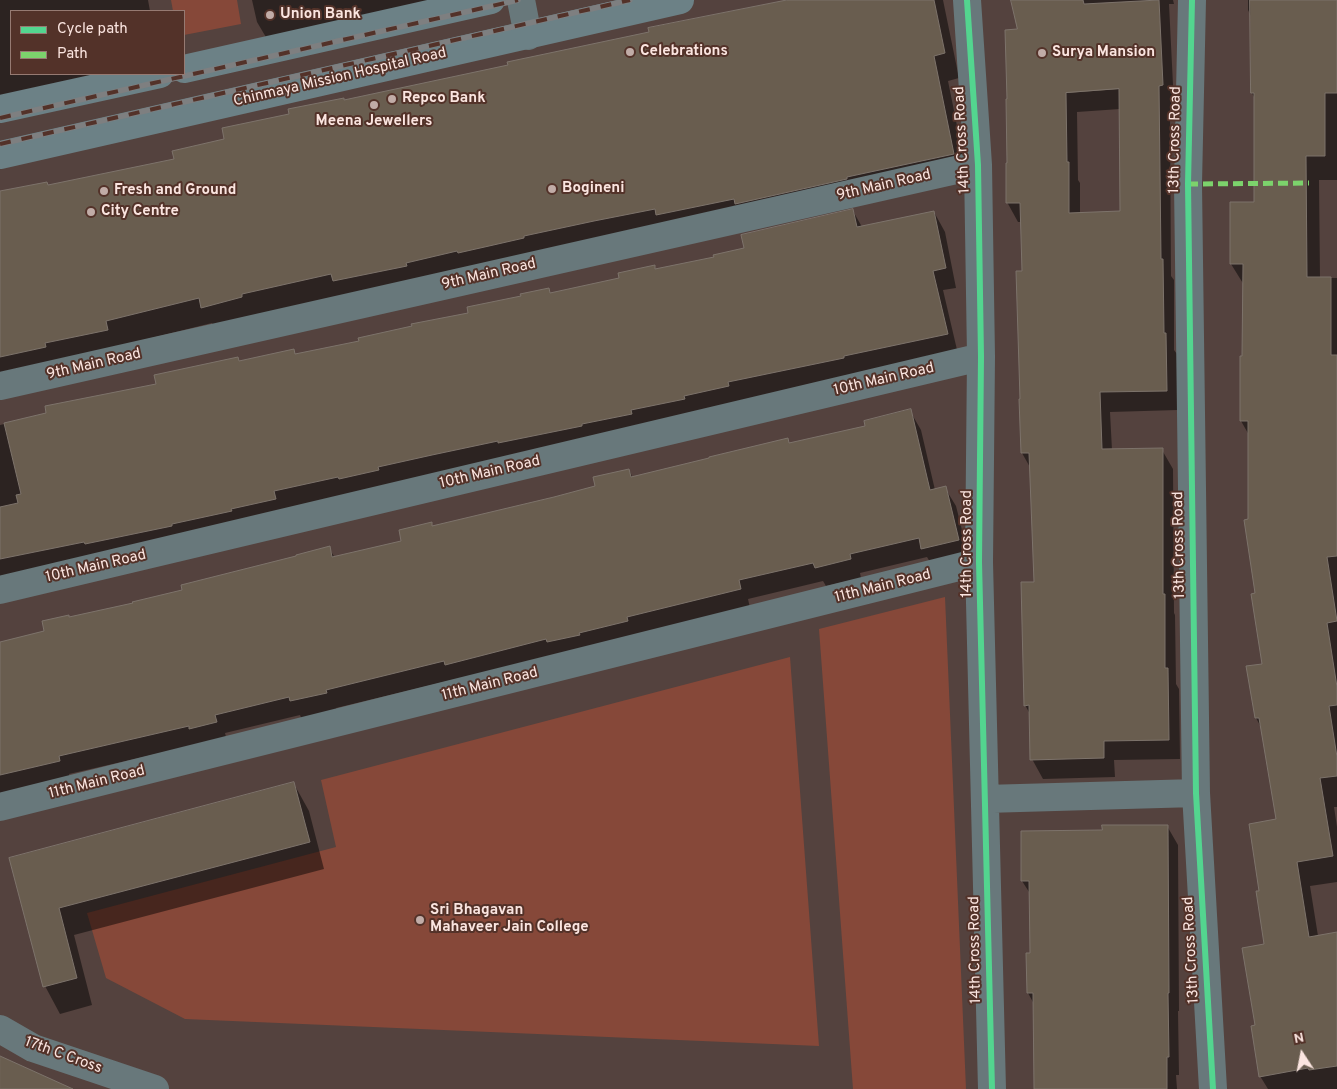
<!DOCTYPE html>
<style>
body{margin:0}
#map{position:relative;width:1337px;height:1089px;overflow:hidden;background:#54423e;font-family:Overpass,sans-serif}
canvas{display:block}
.legend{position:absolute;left:10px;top:10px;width:175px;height:65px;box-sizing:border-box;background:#533229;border:1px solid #967a72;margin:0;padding:6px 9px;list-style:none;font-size:15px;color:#fbe5e0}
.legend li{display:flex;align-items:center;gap:10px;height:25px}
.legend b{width:25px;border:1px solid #967a72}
.north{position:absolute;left:1277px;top:1029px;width:50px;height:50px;-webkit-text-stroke:4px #533229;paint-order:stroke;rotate:349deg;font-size:14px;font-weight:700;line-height:20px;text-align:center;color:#fbe5e0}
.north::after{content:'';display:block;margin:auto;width:18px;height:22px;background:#fbe5e0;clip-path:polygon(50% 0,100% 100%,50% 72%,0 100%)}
</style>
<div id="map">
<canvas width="1337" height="1089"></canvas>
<ul class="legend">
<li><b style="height:6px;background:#53d58f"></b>Cycle path</li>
<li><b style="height:6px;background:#7cd36c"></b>Path</li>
</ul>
<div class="north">N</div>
</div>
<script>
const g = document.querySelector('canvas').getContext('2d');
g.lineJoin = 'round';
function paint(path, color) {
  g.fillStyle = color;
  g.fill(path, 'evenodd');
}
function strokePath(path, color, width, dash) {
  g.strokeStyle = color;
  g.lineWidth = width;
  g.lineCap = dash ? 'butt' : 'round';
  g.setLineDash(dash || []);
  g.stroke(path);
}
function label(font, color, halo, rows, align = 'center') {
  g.font = font + ' Overpass,sans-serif';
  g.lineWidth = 4;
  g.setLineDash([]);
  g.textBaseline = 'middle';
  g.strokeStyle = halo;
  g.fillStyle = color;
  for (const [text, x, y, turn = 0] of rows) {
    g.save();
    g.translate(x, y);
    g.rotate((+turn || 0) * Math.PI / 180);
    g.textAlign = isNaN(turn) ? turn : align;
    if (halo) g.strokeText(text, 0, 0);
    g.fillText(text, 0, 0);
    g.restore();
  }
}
paint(new Path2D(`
 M171 0H237L241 24 184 35V11H173Z
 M945 597 966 1089H853L819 629Z
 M790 657 819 1046 185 1019 106 978 87 913 336 847 321 780Z`), '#864839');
paint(new Path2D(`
 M0 0H148L150 11H11V74H116L0 108Z
 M252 0H433L270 44 257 22Z
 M792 0H943L959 78 948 81 968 180 217 332 212 323 119 346 0 385V193L48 186 175 160 291 115 344 101 509 66Z
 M1012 0H1173L1174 4H1169L1174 105H1170L1171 276 1174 280V350L1177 354 1178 410 1110 412 1112 450H1162L1173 469 1174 613 1175 615 1176 684 1179 689 1180 759 1114 760 1115 777 1043 779 1032 759 1030 714 1025 705 1036 583 1031 469 1022 453 1023 272 1022 222H1018L1007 202 1008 164 1019 31ZM1120 109 1121 213 1080 214V183L1078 180 1077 112Z
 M1248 0H1337V180H1319L1320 278H1337V807H1334L1337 827V882L1310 886 1318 936H1337V1089H1268L1260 1076 1257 1026 1266 945 1261 892 1278 820 1262 729 1256 718 1263 665 1257 594 1249 435 1241 421 1244 357V285L1231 264 1255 203V99L1252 93 1251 16 1248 10Z
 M853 211 862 227 934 212 945 232 956 288 943 290 958 354 0 588V425L48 414 158 385 238 358 240 362 296 355 360 342 470 314 548 289 551 294 620 279 654 267 656 270 715 258 746 249Z
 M910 411 921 430 935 490 945 488 956 506 969 558 933 567 927 557 860 573 861 578 826 586 823 581 748 599 750 608 336 708 337 711 302 720 300 715 225 733 227 741 200 744 69 774 70 779 0 801V643L46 632 69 618 134 604 183 591 329 548 335 558 403 542 431 524 433 527 596 487 629 470 633 478 787 439 790 444 867 426Z
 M294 784 309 811 324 869 74 935 92 1005 60 1014 45 986 11 859Z
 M1167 826 1178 845 1179 1011H1178L1179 1075H1176L1177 1089H1035L1034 1004 1028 993 1031 954V895L1022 881 1104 832Z`), '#0007');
const building = new Path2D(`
 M787 0H934L945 53 934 56 954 154 847 177V179L735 204 734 199 656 215 655 209 594 221 524 236V238L489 246 458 253 457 251 406 263 407 266 333 281 331 274 242 294V297L201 308 199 298 106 321 108 330 45 343 46 347 0 357V191L47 182 48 185 174 159 172 151 224 139 222 128 289 114 288 109 344 98V100L508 65 507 62 649 32 648 28Z
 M1011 0H1083L1084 4 1159 0 1163 85 1159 86 1161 259H1163L1164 333H1166L1167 391 1100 392 1102 449 1163 448V594H1165V668H1168L1169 740 1104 741V758L1030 760 1029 705 1024 706 1021 582H1034L1029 453H1021L1019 399H1020L1016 271H1022L1020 203H1006V163H1007L1006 99H1007L1005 30 1017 29ZM1119 89 1120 211 1069 213V162H1067L1066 93Z
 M1250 0H1337V93H1325V156H1306L1307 277H1331V355H1337V556L1327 557 1337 621 1327 623 1337 687V705L1329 706 1337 757V776L1320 778 1333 856 1297 862 1309 937 1337 932V1066L1309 1070 1308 1068 1259 1077 1251 1026 1255 1025 1242 948 1264 944 1256 891H1259L1249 824 1276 819 1259 718H1255L1246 666 1262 664 1251 594 1255 593 1244 520 1248 519V421H1240V356H1242L1243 264H1230V202H1254V93H1251Z
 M853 209 857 227 934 211 946 268 933 271 948 334 844 356V358L728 382 729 386 684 396 685 399 631 410 632 414 582 424V426L498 443V441L432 455 378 467 379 470 339 479 338 477 274 491 276 499 231 509 232 511 172 524V526L85 544 84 542 0 559V507L18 503 16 495 21 494 4 423 46 413 45 406 156 384 154 375 238 357 239 361 294 349 295 354 359 341 358 338 412 326 411 324 468 313 467 307 521 296 520 294 549 288 550 293 619 278 618 273 655 265V269L714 257 713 255 744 248 741 235Z
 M911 409 930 490 946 486 959 540 921 549 919 538 850 554 851 559 815 568 813 563 739 580 741 589 627 617 628 621 579 633 580 635 547 642 546 639 445 665 444 661 326 690 327 693 290 701 289 697 215 715 217 722 189 729V726L59 756 60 761 0 775V642L44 631 42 621 69 615V617L133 603 132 602 182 590 181 585 296 556V555L330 546 332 557 401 541 399 530 432 522V526L554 497 595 486 593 477 629 469 631 477 709 458V457L788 438 789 443 865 426 864 421Z
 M294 782 310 842 59 908 77 978 43 987 9 858Z
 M1102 825H1168L1169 993H1168L1169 1057H1167V1089H1034L1033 993H1027L1026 953H1030L1029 881H1021V831L1102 830Z
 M0 1056 73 1089H0Z`);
paint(building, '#695d4f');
strokePath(building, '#7d736b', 1);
strokePath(new Path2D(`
 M521 0 528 36
 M967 0 978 165 981 357 979 562 992 1089
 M1192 0 1188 184 1196 793 1213 1089
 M0 386 978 165
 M0 590 981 357
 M985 799 1196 793
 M0 807 979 562
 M0 1029 33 1048 155 1089`), '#68787b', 28);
strokePath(new Path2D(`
 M184 69 491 0
 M0 109 160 74
 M0 155 680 0`), '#6c8186', 28);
const rail = new Path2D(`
 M0 118 518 0
 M0 144 630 0`);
strokePath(rail, '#7e7f80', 5.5);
strokePath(rail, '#533229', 4, [11]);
strokePath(new Path2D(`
 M1188 184 1309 183`), '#7cd36c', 5, [10, 5]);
strokePath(new Path2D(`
 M967 0 978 165 981 357 979 562 992 1089
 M1192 0 1188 184 1196 793 1213 1089`), '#53d58f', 6);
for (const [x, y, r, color] of [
 [270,15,5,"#c1aca7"],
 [630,52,5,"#c1aca7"],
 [1042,53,5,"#c1aca7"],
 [392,99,5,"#c1aca7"],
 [374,105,5,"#c1aca7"],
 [552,189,5,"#c1aca7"],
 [104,191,5,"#c1aca7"],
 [91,212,5,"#c1aca7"],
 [420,920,5,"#c1aca7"]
]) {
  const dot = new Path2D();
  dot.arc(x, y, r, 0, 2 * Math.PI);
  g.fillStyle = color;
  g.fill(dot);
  strokePath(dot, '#533229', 2);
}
label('bold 15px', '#fbe5e0', '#533229', [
 ["Union Bank",280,15],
 ["Celebrations",640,52],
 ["Surya Mansion",1052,53],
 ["Repco Bank",402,99],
 ["Meena Jewellers",374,122,"center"],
 ["Bogineni",562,189],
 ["Fresh and Ground",114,191],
 ["City Centre",101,212],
 ["Sri Bhagavan",430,911],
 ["Mahaveer Jain College",430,928]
], 'left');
label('15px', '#fbe5e0', '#533229', [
 ["Chinmaya Mission Hospital Road",340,78,-13],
 ["14th Cross Road",963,140,-93],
 ["13th Cross Road",1176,140,-89],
 ["9th Main Road",884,186,-13],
 ["9th Main Road",489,275,-13],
 ["9th Main Road",94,365,-13],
 ["10th Main Road",884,380,-13],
 ["10th Main Road",490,473,-13],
 ["14th Cross Road",968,544,-90],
 ["13th Cross Road",1180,545,-91],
 ["10th Main Road",96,567,-13],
 ["11th Main Road",883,587,-14],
 ["11th Main Road",490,685,-14],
 ["11th Main Road",97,783,-14],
 ["14th Cross Road",976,950,-91],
 ["13th Cross Road",1192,950,-93],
 ["17th C Cross",63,1056,20]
]);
</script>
